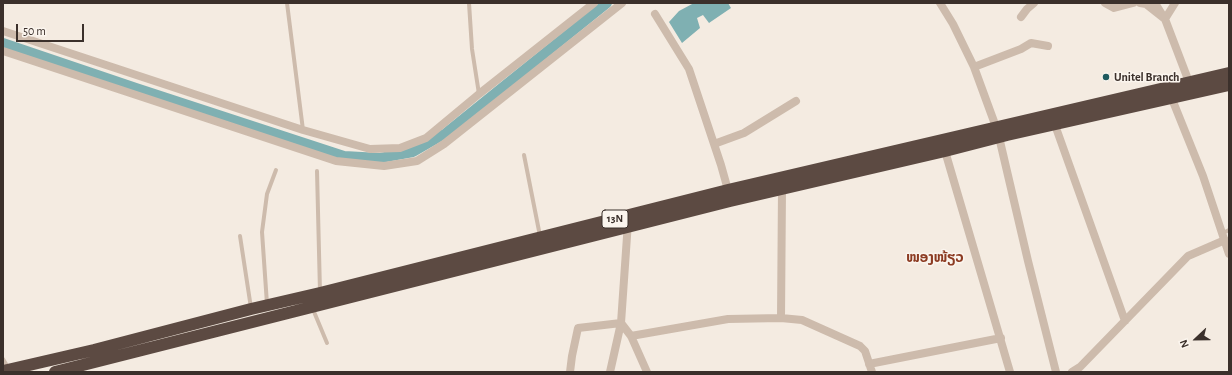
<!DOCTYPE html>
<meta charset="utf-8">
<style>
body{margin:0}
#map{position:relative;width:1232px;height:375px;overflow:hidden;background:#f4ebe1;font-family:"Alegreya Sans",sans-serif}
canvas{display:block}
.frame{position:absolute;inset:0;border:4px solid #3b302b;pointer-events:none}
.north{position:absolute;left:1176px;top:319px;width:40px;height:40px;-webkit-text-stroke:3px #fbf5ee;paint-order:stroke;rotate:248deg;font-size:11px;font-weight:700;line-height:16px;text-align:center;color:#3b302b}
.north::after{content:'';display:block;margin:auto;width:14px;height:18px;background:#3b302b;clip-path:polygon(50% 0,100% 100%,50% 72%,0 100%)}
.scale{position:absolute;left:16px;top:24px;width:68px;height:18px;box-sizing:border-box;border:2px solid #3b302b;border-top:0;padding-left:5px;font-size:12px;line-height:14px;white-space:nowrap;color:#3b302b;-webkit-text-stroke:3px #fbf5ee;paint-order:stroke}
</style>
<div id="map">
<canvas width="1232" height="375"></canvas>
<div class="frame"></div>
<div class="north">N</div>
<div class="scale">50 m</div>
</div>
<script>
const g = document.querySelector('canvas').getContext('2d');
g.lineJoin = 'round';
function paint(path, color) {
  g.fillStyle = color;
  g.fill(path, 'evenodd');
}
function strokePath(path, color, width, dash) {
  g.strokeStyle = color;
  g.lineWidth = width;
  g.lineCap = dash ? 'butt' : 'round';
  g.setLineDash(dash || []);
  g.stroke(path);
}
function label(font, color, halo, rows, align = 'center') {
  g.font = font + ' "Alegreya Sans","Noto Sans Lao",sans-serif';
  g.lineWidth = 3;
  g.setLineDash([]);
  g.textBaseline = 'middle';
  g.strokeStyle = halo;
  g.fillStyle = color;
  for (const [text, x, y, turn = 0] of rows) {
    g.save();
    g.translate(x, y);
    g.rotate((+turn || 0) * Math.PI / 180);
    g.textAlign = isNaN(turn) ? turn : align;
    if (halo) g.strokeText(text, 0, 0);
    g.fillText(text, 0, 0);
    g.restore();
  }
}
paint(new Path2D(`
 M694 3H728L731 8 709 23 703 15 697 18 700 28 682 43 669 22 679 11Z`), '#7fb0b2');
strokePath(new Path2D(`
 M3 43 136 88 344 156 380 158 413 152 446 133 607 3`), '#7fb0b2', 10);
strokePath(new Path2D(`
 M287 3 303 130
 M469 3 472 49 479 94
 M524 155 540 236
 M317 171 320 292
 M1223 233 1229 230
 M240 236 251 308
 M267 304 262 232 267 194 276 170
 M312 307 327 343
 M3 359 9 369`), '#cdbbac', 4);
strokePath(new Path2D(`
 M940 3 953 24 974 67 996 127
 M1105 3 1114 8 1133 3
 M1140 3 1146 4 1165 19 1175 3
 M1155 3 1165 19 1189 82
 M655 14 689 69 721 165 728 190
 M1021 17 1027 9 1034 3
 M3 31 303 130 370 149 400 148 426 138 479 94 594 3
 M3 51 336 161 384 166 417 161 444 144 622 3
 M974 67 1021 49 1031 43 1048 46
 M1170 94 1203 176 1229 254
 M1055 125 1125 321
 M999 137 1028 261 1056 372
 M714 144 744 133 796 101
 M945 151 1010 372
 M781 318 802 320 860 346 865 351 872 372
 M631 336 728 319 781 318 782 189
 M869 364 1001 338
 M570 372 572 356 578 328 621 323 631 336 647 372
 M610 372 621 323 628 222
 M1072 372 1080 367 1188 256 1225 240`), '#cdbbac', 8);
strokePath(new Path2D(`
 M3 371 94 350 251 309 320 293 728 190 1229 73
 M55 372 730 201 945 151 1007 135 1229 85`), '#5c4a42', 12);
for (const [x, y, r, color] of [
 [1106,77,4,"#1f5a5e"]
]) {
  const dot = new Path2D();
  dot.arc(x, y, r, 0, 2 * Math.PI);
  g.fillStyle = color;
  g.fill(dot);
  strokePath(dot, '#fbf5ee', 1.5);
}
for (const [x, y, w] of [
 [615,219,26]
]) {
  const box = new Path2D();
  box.roundRect(x - w / 2, y - 9, w, 18, 3);
  g.fillStyle = '#fbf5ee';
  g.fill(box);
  strokePath(box, '#3b302b', 1);
}
label('bold 11px', '#3b302b', null, [
 ["13N",615,219]
]);
label('bold 12px', '#3b302b', '#fbf5ee', [
 ["Unitel Branch",1114,77]
], 'left');
label('bold 14px', '#8c3b22', '#fbf5ee', [
 ["ໜອງໜ້ຽວ",935,258]
]);
</script>
